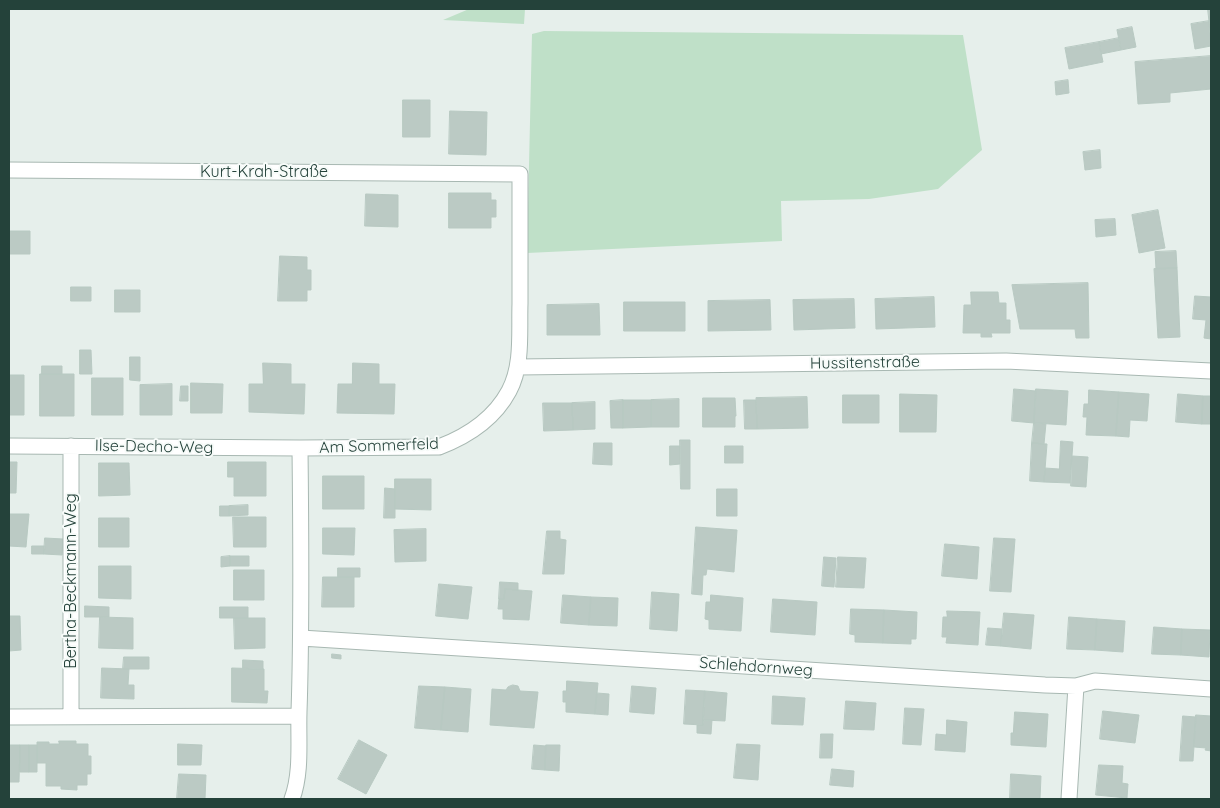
<!DOCTYPE html>
<meta charset="utf-8">
<style>
body{margin:0}
#map{position:relative;width:1220px;height:808px;overflow:hidden;background:#e6efeb;font-family:Quicksand,sans-serif}
canvas{display:block}
.frame{position:absolute;inset:0;border:10px solid #24423a;pointer-events:none}
</style>
<div id="map">
<canvas width="1220" height="808"></canvas>
<div class="frame"></div>
</div>
<script>
const g = document.querySelector('canvas').getContext('2d');
g.lineJoin = 'round';
function paint(path, color) {
  g.fillStyle = color;
  g.fill(path, 'evenodd');
}
function strokePath(path, color, width, dash) {
  g.strokeStyle = color;
  g.lineWidth = width;
  g.lineCap = dash ? 'butt' : 'round';
  g.setLineDash(dash || []);
  g.stroke(path);
}
function label(font, color, halo, rows, align = 'center') {
  g.font = font + ' Quicksand,sans-serif';
  g.lineWidth = 4;
  g.setLineDash([]);
  g.textBaseline = 'middle';
  g.strokeStyle = halo;
  g.fillStyle = color;
  for (const [text, x, y, turn = 0] of rows) {
    g.save();
    g.translate(x, y);
    g.rotate((+turn || 0) * Math.PI / 180);
    g.textAlign = isNaN(turn) ? turn : align;
    if (halo) g.strokeText(text, 0, 0);
    g.fillText(text, 0, 0);
    g.restore();
  }
}
paint(new Path2D(`
 M469 9H525L524 24 443 20Z
 M544 31 963 35 982 150 938 189 869 199 781 201 782 241 527 253 532 34Z`), '#bfe0c8');
const building = new Path2D(`
 M1208 9H1211V35L1209 21Z
 M1209 21 1211 46 1195 49 1191 24Z
 M1132 27 1136 47 1121 50 1117 30Z
 M1119 38 1121 50 1101 54 1099 42Z
 M1099 42 1103 62 1069 69 1065 48Z
 M1211 56V89L1170 93V102L1138 104 1135 62Z
 M1068 80 1069 93 1056 95 1055 82Z
 M403 100H430V137H403Z
 M450 111 487 112 486 155 449 154Z
 M1100 150 1101 168 1085 170 1083 152Z
 M449 193H491V200H496V217H491V228H449Z
 M366 194 398 195V227L365 226Z
 M1158 210 1165 248 1139 253 1132 215Z
 M1115 219 1116 235 1096 237 1095 220Z
 M9 231H30V254H9Z
 M1176 251 1177 268 1156 269 1155 252Z
 M280 256 307 257V270H311V290H307V301H278Z
 M1177 268 1180 337 1158 338 1154 269Z
 M1088 283 1089 338H1076L1075 329H1020L1012 285Z
 M71 287H91V301H71Z
 M115 290H140V312H115Z
 M971 292H998L999 303H1006V320H1010V333H991L992 337H981V333H963L964 305H971Z
 M1195 296 1211 297V339L1204 338 1206 320 1193 319Z
 M934 297 935 327 876 329 875 299Z
 M854 299 855 328 794 330 793 300Z
 M770 300 771 330 708 331V301Z
 M624 302H685V331H624Z
 M599 304 600 335H547V305Z
 M80 350H91L92 374H80Z
 M130 357H140V381L130 380Z
 M263 363 291 364V384H305L304 414 249 412V384H263Z
 M353 363 379 364V384H395L394 414 337 413 338 384H352Z
 M42 366H62V374H42Z
 M40 374H74V416H40Z
 M9 375H24V415H9Z
 M92 378H123V415H92Z
 M191 383 223 384 222 413H191Z
 M172 384V415H140V385Z
 M181 386H188V401H180Z
 M1014 389 1036 391 1034 423 1012 421Z
 M1036 389 1068 391 1066 425 1034 423Z
 M1089 390 1119 392 1116 436 1086 435 1087 417H1083L1084 404H1088Z
 M1119 392 1149 394 1147 421 1130 420 1129 437 1116 436Z
 M900 394 937 395 936 432H900Z
 M1178 394 1203 396 1202 424 1176 422Z
 M843 395H879V423H843Z
 M1203 396H1211V424H1202Z
 M807 397 808 428 757 429 756 398Z
 M703 398H735L736 416H735V427H703Z
 M679 399V427H651V400Z
 M623 400V428H611L610 401Z
 M623 400H651V427L623 428Z
 M744 400H756L757 429H745Z
 M595 402V429L573 430 572 403Z
 M543 403H572L573 430 544 431Z
 M1034 423H1046L1044 444 1032 443Z
 M680 440H690V489H681Z
 M1061 441 1073 442 1070 483 1044 482 1045 468 1059 469Z
 M594 443H612V465L593 464Z
 M1032 443 1047 444 1044 482 1030 481Z
 M670 446H680V464L670 465Z
 M725 446H743V463H725Z
 M1072 456 1088 457 1086 487 1071 486Z
 M9 462H17L16 493H9Z
 M228 462H266V496H234V477H228Z
 M99 463H129L130 495 99 496Z
 M323 476H364V509H323Z
 M395 479H431V510L395 509Z
 M385 488 395 489V518H384Z
 M717 489H737V516H717Z
 M248 505V515L229 516V506Z
 M220 506H229V516H220Z
 M9 514H29L26 547 9 546Z
 M233 517H266V547H234Z
 M99 518H129V547H99Z
 M696 527 737 530 734 572 707 569 706 575H703L702 595 692 594Z
 M323 528H355L354 555 323 554Z
 M426 529V561L395 562 394 530Z
 M547 531H560V539L566 540 564 574H543Z
 M45 538 63 539 62 555 44 554Z
 M994 538 1015 539 1011 592 990 591Z
 M945 544 979 547 977 579 942 576Z
 M32 546H45L44 554H32Z
 M230 556V566L221 567V557Z
 M230 556H249V566H230Z
 M824 557 836 558 834 587 822 586Z
 M838 557 866 558 864 588 836 587Z
 M99 566H131V599L99 598Z
 M338 568H360V577H338Z
 M234 570H264V600H234Z
 M323 577H354V607H322Z
 M500 582 518 583V590L505 589 504 599H499Z
 M439 584 472 587 468 619 436 616Z
 M505 589 532 591 529 620 503 619V609H498L499 599H504Z
 M652 592 679 594 677 631 650 629Z
 M563 595 591 597 589 625 561 623Z
 M711 595 743 598 741 631 709 629V620L705 619 706 602H710Z
 M591 597 618 598 617 626 589 625Z
 M773 599 817 602 815 635 771 632Z
 M85 606 109 607V617H85Z
 M220 607H248V618H220Z
 M851 609 884 610 883 643 855 642V635L850 634Z
 M884 610 917 612 916 639H911V644L883 643Z
 M947 611 980 612 978 645 946 643 947 637H942L943 617H947Z
 M1004 613 1034 615 1031 649 1001 646Z
 M9 616H20L21 650 9 651Z
 M100 617 133 618V649L99 648Z
 M1069 617 1097 619 1095 650 1067 649Z
 M234 618H265V648L235 649Z
 M1097 619 1125 621 1123 652 1095 650Z
 M1154 627 1182 629 1181 655 1152 654Z
 M988 628 1002 629 1001 646 986 645Z
 M1182 629 1210 630 1209 657 1181 655Z
 M332 654 341 655V659L332 658Z
 M124 657H149V669H123Z
 M243 660 263 661V669H243Z
 M102 668 129 669 128 685H134V699L101 698Z
 M232 668 264 669V691H268L267 703 232 702Z
 M567 681 598 683 595 714 566 712V702H563V691H566Z
 M513 685 518 686 520 691 538 692 534 728 490 725 492 689 506 690 508 687Z
 M419 686 445 687 441 730 415 728Z
 M632 686 656 688 654 714 630 712Z
 M445 687 471 689 468 732 441 730Z
 M686 690 705 691 703 725 684 724Z
 M705 691 727 693 725 721 703 720Z
 M597 693 609 694 608 715 595 714Z
 M773 696 805 698 803 725 772 724Z
 M846 701 876 703 874 730 844 729Z
 M905 708 924 709 921 745 903 744Z
 M1103 711 1139 715 1135 743 1100 739Z
 M1015 712 1048 714 1046 747 1011 745V733H1013Z
 M1196 715 1211 716V751L1205 750 1206 748 1194 747Z
 M1183 716 1196 717 1193 761H1180Z
 M703 720H712L711 734 697 733V725H703Z
 M947 720 967 722 965 752 935 750 936 734 946 735Z
 M821 734H833L832 758H820Z
 M359 740 387 755 366 794 338 779Z
 M59 741H76V744H88V756H91V774H87V785H77V790L61 789V786H46V763H37V742H49V744H59Z
 M178 744 202 745 201 765H178Z
 M737 744 760 745 758 780 734 778Z
 M9 745H20L19 782H9Z
 M20 745H29V772H20Z
 M29 745H37V772H29Z
 M534 745 546 746 545 770 532 769Z
 M546 745H560L559 771 545 770Z
 M1099 765 1123 766 1122 783 1128 784 1127 798 1096 795Z
 M832 769 854 771 853 787 830 785Z
 M179 774 206 775 205 799H177Z
 M1011 774 1041 776 1040 799H1010Z`);
paint(building, '#bbcac4');
strokePath(building, '#b8c9c2', 1);
const street = new Path2D(`
 M9 170 520 174C520 217 520 261 520 304 519 332 523 365 509 391 494 419 468 436 439 447L300 448 9 446
 M518 367 1006 361 1211 371
 M301 638 1045 685 1076 686 1095 681 1211 689
 M9 717 298 716
 M71 717V446
 M292 799C302 772 298 740 299 712 302 624 301 536 300 448
 M1069 799 1076 686`);
strokePath(street, '#a8b8b2', 17);
strokePath(street, '#fff', 15);
label('16px', '#24423a', '#f7fbf9', [
 ["Kurt-Krah-Straße",264,172],
 ["Hussitenstraße",865,363,-1],
 ["Am Sommerfeld",379,446,-2],
 ["Ilse-Decho-Weg",154,447,1],
 ["Bertha-Beckmann-Weg",71,581,-90],
 ["Schlehdornweg",756,667,4]
]);
</script>
